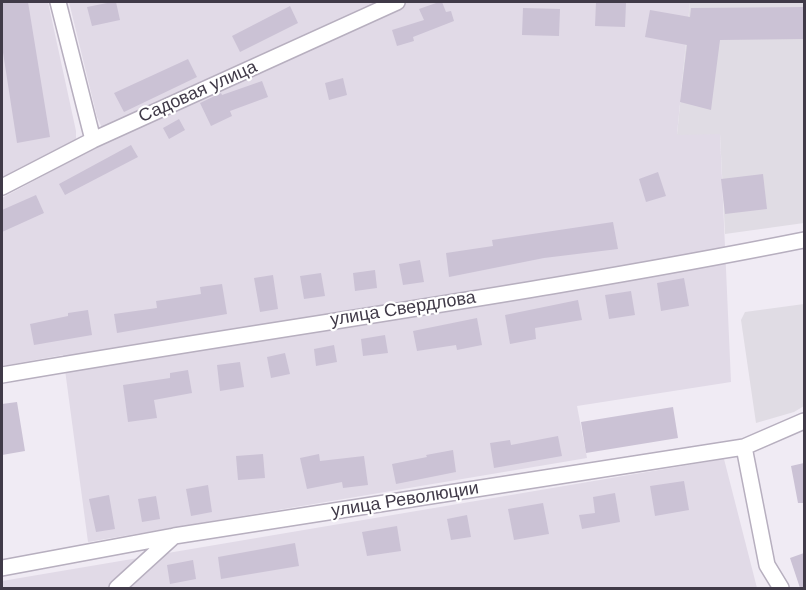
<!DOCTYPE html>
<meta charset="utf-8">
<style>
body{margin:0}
#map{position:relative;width:806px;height:590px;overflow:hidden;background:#f0ebf4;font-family:Arial,sans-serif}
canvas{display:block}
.frame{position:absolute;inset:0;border:3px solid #403a48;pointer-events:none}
</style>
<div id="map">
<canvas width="806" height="590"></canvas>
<div class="frame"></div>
</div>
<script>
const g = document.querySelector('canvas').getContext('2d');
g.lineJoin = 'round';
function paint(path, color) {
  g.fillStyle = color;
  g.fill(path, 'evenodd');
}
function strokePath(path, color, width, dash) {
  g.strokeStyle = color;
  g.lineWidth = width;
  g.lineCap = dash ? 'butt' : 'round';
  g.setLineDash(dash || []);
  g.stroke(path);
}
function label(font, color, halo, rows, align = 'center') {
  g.font = font + ' Arial,sans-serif';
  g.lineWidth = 4.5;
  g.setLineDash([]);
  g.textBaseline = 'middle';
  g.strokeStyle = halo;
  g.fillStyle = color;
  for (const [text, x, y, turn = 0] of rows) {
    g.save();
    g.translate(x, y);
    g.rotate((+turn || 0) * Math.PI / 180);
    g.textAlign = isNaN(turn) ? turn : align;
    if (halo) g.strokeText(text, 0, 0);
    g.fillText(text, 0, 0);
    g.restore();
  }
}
paint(new Path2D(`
 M2 2H48L76 131V140L2 180Z
 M69 2H690L677 134H720L731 382 577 406 587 458 88 542 63 355 2 366V198L108 141 97 117Z
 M724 459 757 588H2V581Z`), '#e1dae7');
paint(new Path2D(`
 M690 2H804V223L725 234 720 134 677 135Z
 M804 282V406L794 412 756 423 741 320 745 312 804 304Z`), '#e0dce4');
paint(new Path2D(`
 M2 2H28L50 137 17 143 2 46Z
 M112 2H116L120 20 92 26 87 7Z
 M439 2H442L446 12 451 11 454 21 413 37 414 41 397 46 392 30 424 20 419 9Z
 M596 2 626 3 625 27 595 26Z
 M290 6 298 23 240 52 232 36Z
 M804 7V39L720 40 711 110 680 102 687 45 645 37 650 10 690 17 691 8Z
 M523 8 560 9 559 36 522 35Z
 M188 59 197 77 124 112 114 93Z
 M343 78 347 95 329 100 325 83Z
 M262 81 268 97 230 111 232 116 211 126 200 103 221 93 222 95Z
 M179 119 185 130 169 139 163 128Z
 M131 145 138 157 65 195 59 184Z
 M658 172 666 196 646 202 639 179Z
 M763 174 767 209 725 214 721 179Z
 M36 195 44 213 2 232V210Z
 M613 222 618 249 544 258 449 277 446 253 493 246 492 240Z
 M420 260 424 282 403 285 399 264Z
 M375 270 377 288 355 291 353 273Z
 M321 273 325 296 304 299 300 276Z
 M273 275 278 309 260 312 254 278Z
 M684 278 689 306 661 311 657 283Z
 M222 284 227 314 117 333 114 314 157 308 156 301 201 294 200 287Z
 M631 291 635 315 609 319 605 295Z
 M578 300 582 320 535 328 536 339 510 344 505 315Z
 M88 310 92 335 34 345 30 324 68 316V313Z
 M477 318 482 345 457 350 456 345 417 351 413 331Z
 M385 335 388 353 363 356 361 339Z
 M334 345 337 362 316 366 314 349Z
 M285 353 290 374 271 378 267 357Z
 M240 362 244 387 220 391 217 365Z
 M188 370 192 393 154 400 157 418 128 422 123 385 170 378V373Z
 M17 402 25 451 2 455V404Z
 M673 407 678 438 586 453 581 422Z
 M558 436 562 456 494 468 490 443 510 440 511 445Z
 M453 450 456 472 396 484 392 464 427 457 426 455Z
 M263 454 265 478 238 480 236 456Z
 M319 454 320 461 364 456 368 485 343 488 342 482 307 489 300 458Z
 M804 463V503H798L791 466Z
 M684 481 689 510 655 516 650 486Z
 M208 485 212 512 191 516 186 489Z
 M615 493 620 522 582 529 579 515 595 513 593 497Z
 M109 495 115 529 96 532 89 499Z
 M156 496 160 519 142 522 138 499Z
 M543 503 549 534 514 540 508 509Z
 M467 515 471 537 451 540 447 519Z
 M397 526 401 551 367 556 362 532Z
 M295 543 299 566 221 579 218 557Z
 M804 553V588H800L790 558Z
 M193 560 196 579 170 584 167 565Z`), '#cbc2d5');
const minor = new Path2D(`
 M58 2 93 140
 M2 187 93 140 397 2
 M2 375C269 329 539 293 804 240
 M744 447 767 565 781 588
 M2 568 174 536 744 447 804 421
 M117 588 174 536`);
strokePath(minor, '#b7afbf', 18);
strokePath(minor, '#fff', 15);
label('18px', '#403a48', '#fff', [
 ["Садовая улица",198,92,-24],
 ["улица Свердлова",403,309,-9],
 ["улица Революции",405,500,-9]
]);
</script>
